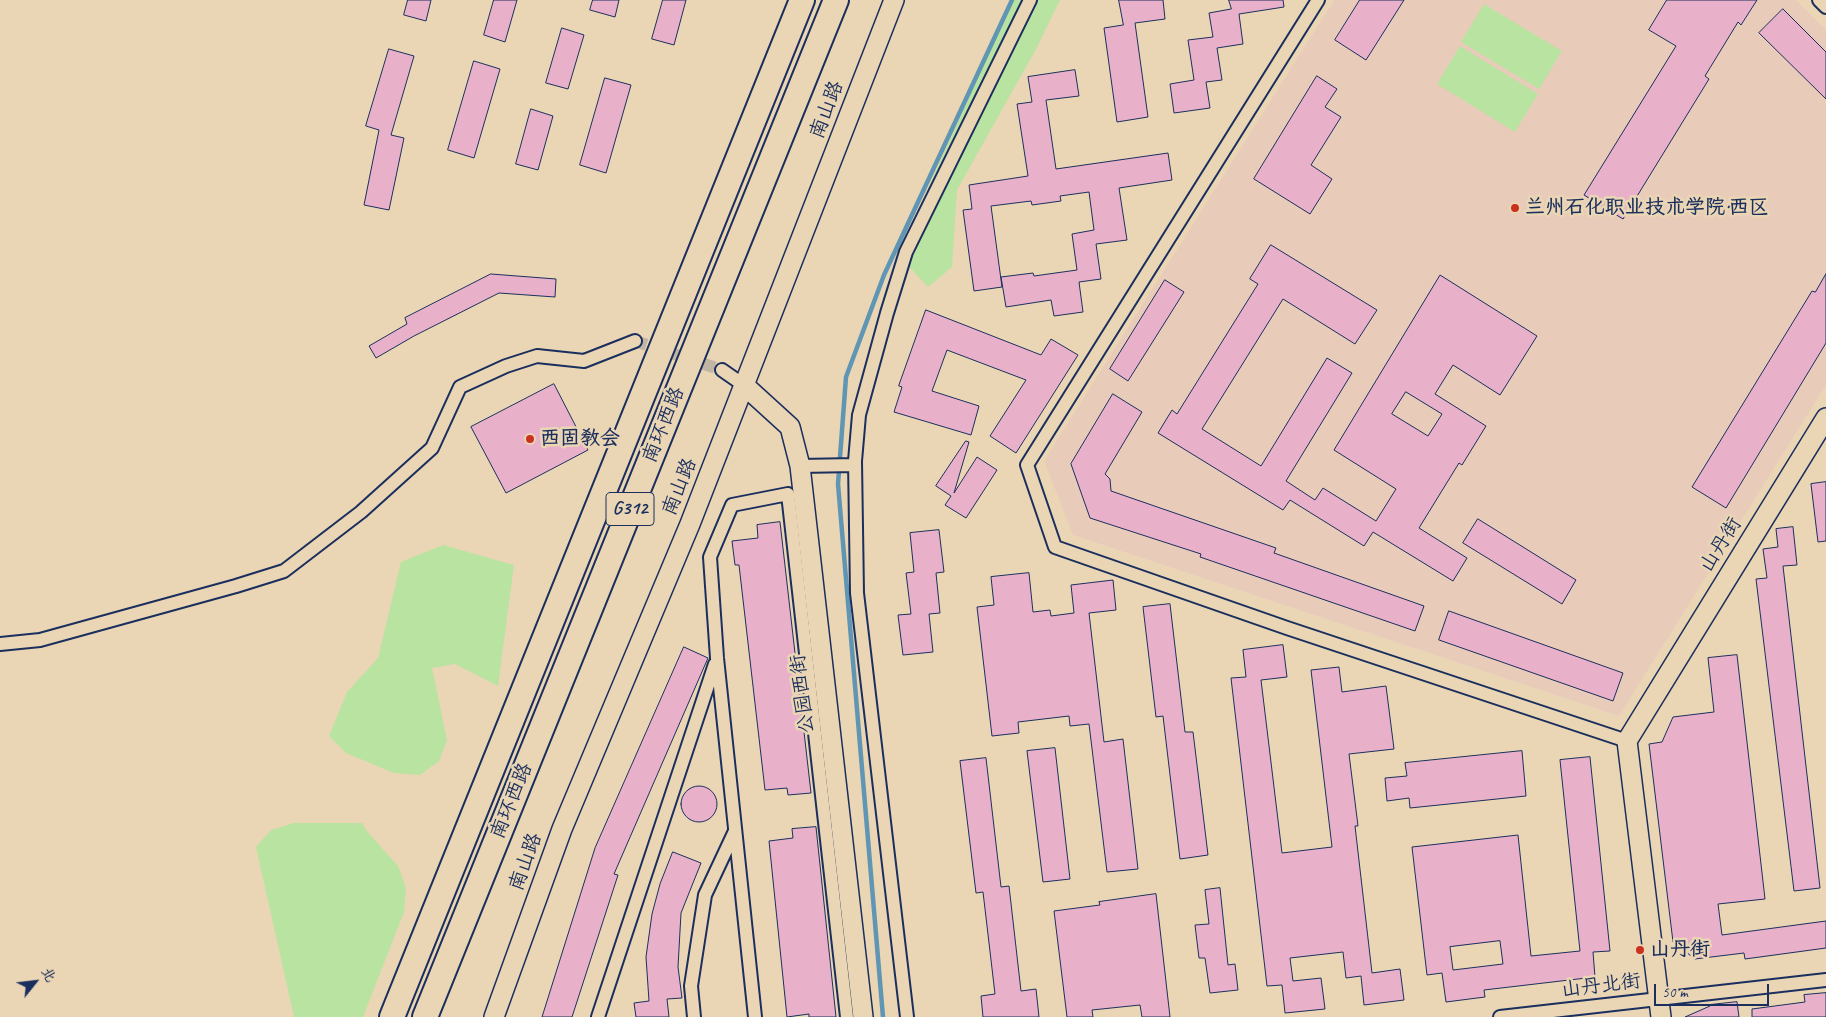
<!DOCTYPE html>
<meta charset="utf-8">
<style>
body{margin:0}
#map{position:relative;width:1826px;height:1017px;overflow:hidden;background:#ead6b4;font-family:Caveat,"LXGW WenKai TC",sans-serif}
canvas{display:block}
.north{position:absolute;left:10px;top:957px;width:50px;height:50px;-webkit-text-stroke:4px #ead6b4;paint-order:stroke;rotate:61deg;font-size:14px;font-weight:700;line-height:20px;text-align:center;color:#1b2f5e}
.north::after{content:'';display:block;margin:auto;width:18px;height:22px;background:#1b2f5e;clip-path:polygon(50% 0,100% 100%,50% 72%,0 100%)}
.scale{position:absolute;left:1654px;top:984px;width:115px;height:22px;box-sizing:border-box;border:2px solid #1b2f5e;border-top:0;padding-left:6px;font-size:15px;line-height:18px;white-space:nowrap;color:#1b2f5e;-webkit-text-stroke:4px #ead6b4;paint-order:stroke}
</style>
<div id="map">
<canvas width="1826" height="1017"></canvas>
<div class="north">北</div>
<div class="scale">50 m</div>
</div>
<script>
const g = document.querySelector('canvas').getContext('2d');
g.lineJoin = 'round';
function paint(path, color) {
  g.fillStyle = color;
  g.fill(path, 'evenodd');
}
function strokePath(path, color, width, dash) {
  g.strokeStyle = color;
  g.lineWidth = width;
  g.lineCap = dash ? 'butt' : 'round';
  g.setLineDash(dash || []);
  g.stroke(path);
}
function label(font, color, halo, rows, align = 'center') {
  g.font = font + ' Caveat,"LXGW WenKai TC",sans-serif';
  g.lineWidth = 5;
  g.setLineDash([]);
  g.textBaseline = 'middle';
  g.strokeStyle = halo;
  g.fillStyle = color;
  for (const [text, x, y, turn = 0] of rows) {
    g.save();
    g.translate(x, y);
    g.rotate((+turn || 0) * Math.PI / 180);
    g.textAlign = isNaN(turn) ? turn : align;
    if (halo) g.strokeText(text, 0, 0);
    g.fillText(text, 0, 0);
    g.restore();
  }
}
paint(new Path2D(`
 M1334 0H1796L1826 30V385L1619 716 1073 535 1044 461Z`), '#e9cbba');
paint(new Path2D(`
 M1013 0H1060L1036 49 957 190 952 267 928 287 898 255Z
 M1484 4 1562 51 1539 89 1461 42Z
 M1460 46 1538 94 1515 132 1437 84Z
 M443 545 514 565 498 686 455 664 432 668 447 740 439 761 420 775 394 773 346 753 329 736 347 692 378 658 401 562Z
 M294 823H362L366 830 398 866 406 888 404 912 363 1017H294L256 847 271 830Z`), '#b9e3a0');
strokePath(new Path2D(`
 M883 1017 838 484 846 377 884 275 1012 0`), '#6096b4', 4.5);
const building = new Path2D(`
 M408 0H431L426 21 404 15Z
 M494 0H517L505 42 484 35Z
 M593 0H619L615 17 590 10Z
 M663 0H686L674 45 652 39Z
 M1119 0H1163L1165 19 1135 23 1148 117 1117 122 1104 28 1123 25Z
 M1229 0H1283L1284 7 1239 14 1243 44 1217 48 1222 80 1206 82 1210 108 1174 113 1170 84 1194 80 1188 40 1213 37 1209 13 1231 9Z
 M1360 0H1404L1366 60 1335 40Z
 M1667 0H1757L1741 25 1738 22 1705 76 1709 79 1623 219 1584 195 1676 46 1649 30Z
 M1783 9 1826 52V99L1759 33Z
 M562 28 584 35 568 89 546 83Z
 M389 49 414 56 391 135 404 138 389 210 364 205 379 130 366 126Z
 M474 61 500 69 474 158 448 150Z
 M1075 70 1079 96 1046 100 1056 169 1168 153 1172 180 1119 188 1127 240 1096 244 1101 279 1079 282 1083 312 1054 316 1051 300 1006 307 1001 277 1033 273 1034 276 1077 270 1072 234 1094 230 1089 192 1060 196 1061 201 1032 205 1031 201 991 206 1002 287 974 291 963 210 972 209 969 185 1028 176 1017 104 1032 102 1028 77Z
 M1317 76 1337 89 1325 107 1341 117 1311 165 1332 179 1310 214 1254 179Z
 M605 78 631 85 606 173 580 165Z
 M531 109 553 116 538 170 516 164Z
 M1271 245 1377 310 1355 344 1283 299 1202 429 1261 466 1327 358 1352 373 1286 481 1315 500 1323 488 1376 521 1396 489 1334 450 1440 275 1537 336 1500 395 1453 365 1435 394 1486 426 1462 465 1459 463 1419 528 1467 558 1453 581 1373 532 1364 546 1290 500 1283 510 1158 433 1172 410 1177 414 1258 284 1250 279ZM1406 392 1442 414 1428 436 1392 414Z
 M491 274 556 279 555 297 499 293 414 336 376 358 369 346 407 324 405 318Z
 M1826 274V343L1726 508 1692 487 1812 291 1815 292Z
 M1165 280 1184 292 1128 381 1110 369Z
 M926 310 1041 355 1051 339 1078 355 1016 453 990 436 1026 380 947 350 932 391 979 406 971 435 894 412 902 387 899 386Z
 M554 384 588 450 506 493 471 427Z
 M1113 394 1142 412 1105 474 1110 479 1111 491 1276 548 1274 553 1424 606 1415 631 1200 557 1201 554 1090 518 1071 464Z
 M966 441 969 442 954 493 977 457 997 470 966 518 945 505 951 496 936 486Z
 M1826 482V541L1818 542 1811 484Z
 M1478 519 1576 580 1562 604 1463 543Z
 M780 522 811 793 788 795 787 788 765 790 739 565H735L732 541 758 538 757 525Z
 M1793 527 1797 565 1783 566 1820 888 1794 891 1756 579 1767 578 1763 549 1778 547 1776 529Z
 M939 530 944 572 936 573 940 613 929 614 933 652 903 655 898 615 911 614 906 573 914 572 910 533Z
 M1029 573 1033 612 1050 610 1051 616 1074 613 1071 585 1113 580 1116 610 1089 613 1104 742 1123 739 1138 869 1107 872 1089 724 1070 726 1069 716 1018 722 1019 733 992 736 977 607 994 605 991 577Z
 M1170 604 1185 732H1193L1208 855 1180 859 1163 716 1156 717 1143 607Z
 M1449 611 1623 673 1613 701 1439 640Z
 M1283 645 1287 677 1261 680 1282 853 1332 847 1311 670 1339 667 1342 692 1386 686 1394 749 1349 754 1358 826H1355L1372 973 1400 969 1404 1000 1364 1005 1361 976 1346 978 1343 952 1290 958 1293 981 1321 978 1325 1009 1285 1013 1282 985 1267 986 1231 678 1246 677 1243 650Z
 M684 647 708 658 614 874 618 875 572 1017H542L595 848Z
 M1737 655 1765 899 1718 904 1722 935 1826 921V948L1745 959 1744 953 1695 959 1673 942 1649 744 1662 742 1673 717 1714 712 1708 658Z
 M1055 748 1070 879 1043 882 1027 751Z
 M1522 751 1526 796 1410 808 1409 798 1387 801 1385 778 1407 776 1405 763Z
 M1590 757 1610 951 1593 952 1595 977 1484 990 1485 997 1446 1002 1442 973 1427 975 1412 847 1518 835 1531 956 1580 951 1560 760ZM1500 941 1503 964 1453 970 1450 947Z
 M986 758 1001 887 1009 886 1021 991 1036 989 1039 1017H983L981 996 995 994 983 892 976 893 960 761Z
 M681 804a18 18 0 1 1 36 0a18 18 0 1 1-36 0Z
 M816 827 836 1017H809V1014L787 1017 769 841 793 838 792 829Z
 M673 852 701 863 681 913 678 967 682 998 667 999 669 1017H636L634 1003 649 1001 646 957 652 914 660 884Z
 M1220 888 1228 965 1235 964 1238 990 1210 993 1205 958H1199L1195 925 1209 924 1205 890Z
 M1156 894 1170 1017H1142L1140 1005 1092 1010 1093 1017H1067L1054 911 1100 905 1099 902Z
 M1826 993V1017H1752V1009L1805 1002 1804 995Z
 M1737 1002 1739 1017H1685L1710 1006V1005Z`);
paint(building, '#e8b1c9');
strokePath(building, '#1b2f5e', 1);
strokePath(new Path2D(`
 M635 341 722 370`), '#c1b5a3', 12, [12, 6]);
const street = new Path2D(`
 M1318 0 1027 465 1055 547 1287 628 1627 741
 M1819 0 1826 7
 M722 370 745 386
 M800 466 855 465
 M0 644 40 640 236 586 284 571 361 512 432 448 460 387 506 366 537 356 584 361 635 341
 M598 1017 715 664
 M694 1017 691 986 705 895 735 831
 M755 1017 717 658 710 557 732 505 788 494 847 1017
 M907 1017 857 593 855 461 859 415 887 313 906 252 1030 0
 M1500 1017 1826 980`);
const secondary = new Path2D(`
 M745 386 790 427 800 466 863 1017
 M494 1017 562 829 690 524 894 0
 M1661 1017 1627 741 1826 418`);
const highway = new Path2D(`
 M392 1017 802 0
 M425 1017 836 0`);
strokePath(street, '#1b2f5e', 16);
strokePath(secondary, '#1b2f5e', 22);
strokePath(highway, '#1b2f5e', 28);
strokePath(street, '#ead6b4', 12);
strokePath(secondary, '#ead6b4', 19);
strokePath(highway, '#ead6b4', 24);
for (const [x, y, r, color] of [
 [1515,208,5,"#c8321e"],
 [530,439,5,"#c8321e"],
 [1640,950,5,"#c8321e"]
]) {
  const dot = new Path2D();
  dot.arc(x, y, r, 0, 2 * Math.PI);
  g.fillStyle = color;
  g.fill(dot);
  strokePath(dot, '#ead6b4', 2);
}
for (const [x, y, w] of [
 [630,509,48]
]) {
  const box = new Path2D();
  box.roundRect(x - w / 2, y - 16.5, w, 33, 4);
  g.fillStyle = '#ead6b4';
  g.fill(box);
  strokePath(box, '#1b2f5e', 1);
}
label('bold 19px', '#1b2f5e', null, [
 ["G312",630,509]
]);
label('20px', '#1b2f5e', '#ead6b4', [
 ["南山路",827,110,-69],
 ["南环西路",664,425,-68],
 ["南山路",680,487,-68],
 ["山丹街",1721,545,-58],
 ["公园西街",803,694,-97],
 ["南环西路",512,801,-68],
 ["南山路",526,862,-70],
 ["山丹北街",1601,986,-7]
]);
label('bold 20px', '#1b2f5e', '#ead6b4', [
 ["兰州石化职业技术学院·西区",1525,208],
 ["西固教会",540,439],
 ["山丹街",1650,950]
], 'left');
</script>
